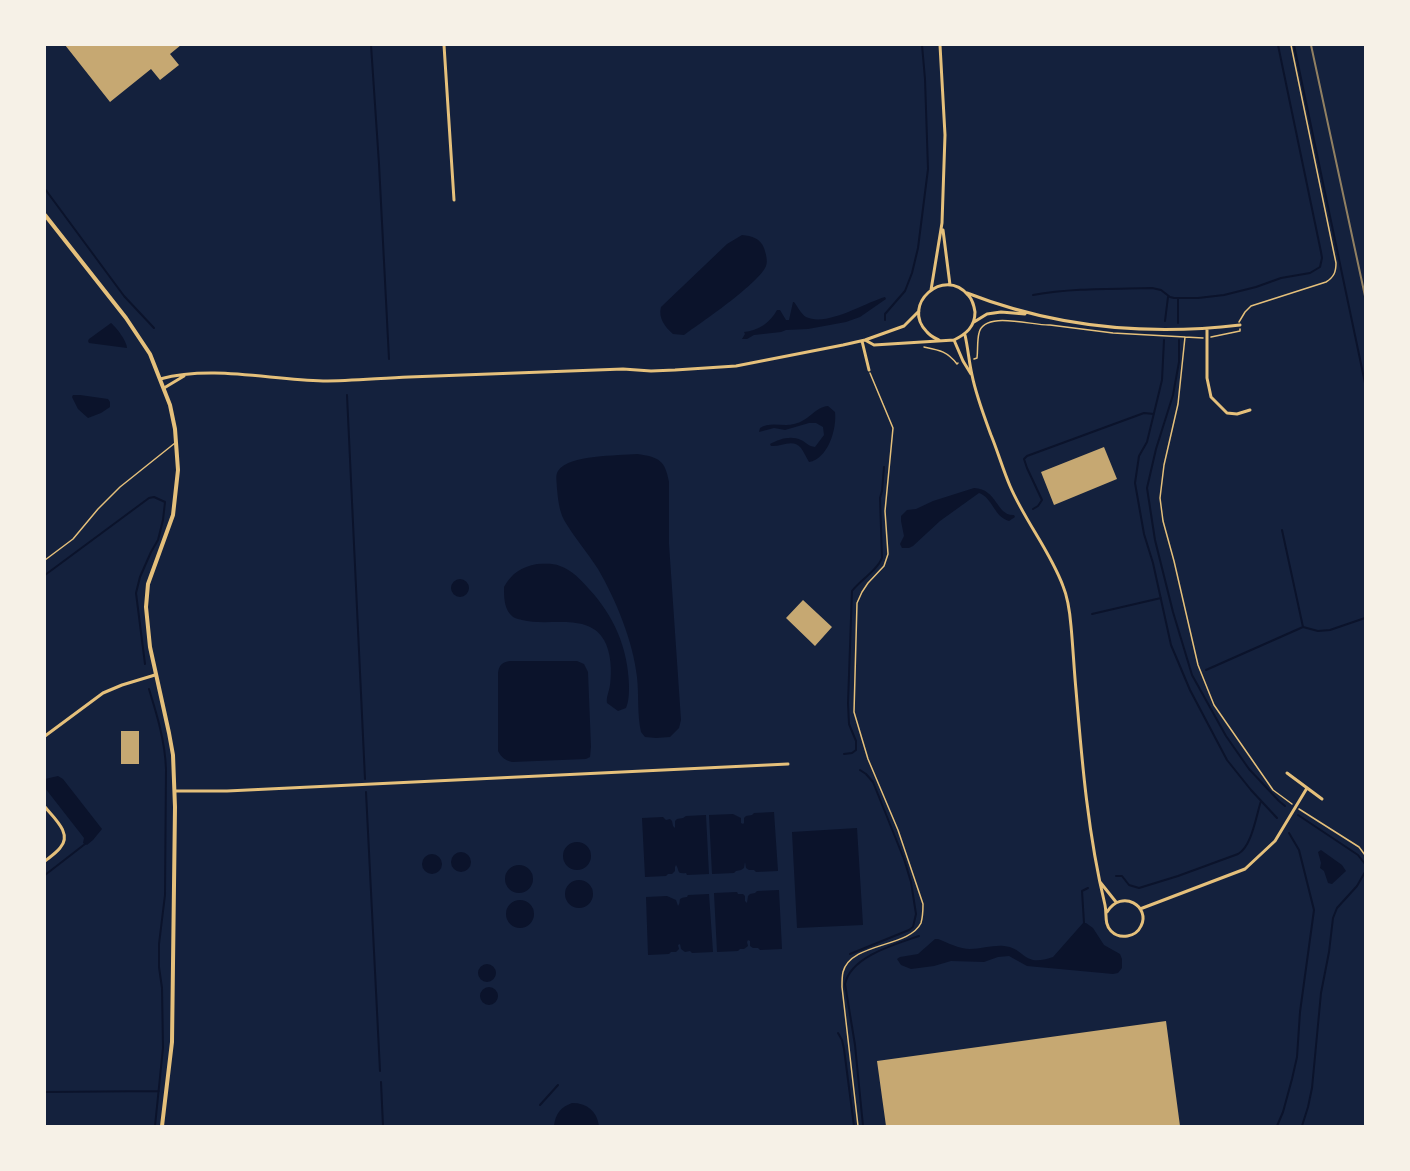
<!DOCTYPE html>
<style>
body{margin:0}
#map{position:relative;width:1410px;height:1171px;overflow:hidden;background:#14213d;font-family:"DejaVu Sans",sans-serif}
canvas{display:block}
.frame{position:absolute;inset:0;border:46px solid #f6f1e7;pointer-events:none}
</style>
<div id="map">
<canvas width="1410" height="1171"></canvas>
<div class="frame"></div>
</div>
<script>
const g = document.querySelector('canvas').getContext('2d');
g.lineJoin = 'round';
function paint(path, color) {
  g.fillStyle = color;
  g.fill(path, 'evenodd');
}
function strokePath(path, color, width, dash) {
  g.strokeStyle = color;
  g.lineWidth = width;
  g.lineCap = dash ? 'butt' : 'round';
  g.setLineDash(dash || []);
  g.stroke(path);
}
paint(new Path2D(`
 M742 235C752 236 760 238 764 248 766 254 768 261 766 266 760 282 704 321 688 332L684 335 673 334C665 327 658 318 661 307L727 244Z
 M885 297 886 299 860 317 846 322 808 329 786 330 781 332 754 335 747 339H742L745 334 744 332C758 331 771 322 777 310H780L786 320H789L793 302H794C798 307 801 314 806 317 827 327 864 303 885 297Z
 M111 323C116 327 127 341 127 348L89 343 88 341 89 339Z
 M73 395H80L108 399 110 402V407L101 413 88 418 78 409 72 397Z
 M828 406 835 412C837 429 828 459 809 462 806 457 804 452 801 448 793 438 781 447 771 446L770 444C779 439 791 435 801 440 807 443 808 446 815 447L824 435 823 427 816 423H809L785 430 774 428 759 432 760 428C770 421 783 427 794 424 809 421 815 407 828 406Z
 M637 454C659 457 665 460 669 482V544L681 720 679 728 670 737 656 738 645 737 641 732C637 714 639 695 637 677 633 641 616 600 598 569 587 552 574 537 564 520 559 510 558 499 557 489 557 483 555 475 558 471 569 454 618 456 637 454Z
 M974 488C998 489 996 516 1014 515L1015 517 1009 521C994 517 993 498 979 493L940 521 913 546 909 548H902L900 544 904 536 901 521V516L907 510 916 509 933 501Z
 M537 564C545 564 553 563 560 566 572 570 580 579 589 589 614 616 628 648 629 685 629 693 629 701 626 708L618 711 607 703C606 697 609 692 610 685 612 671 611 652 604 640 588 612 548 627 522 620 518 619 513 618 510 614 504 607 504 596 504 587 512 573 521 567 537 564Z
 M451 588a9 9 0 1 1 18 0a9 9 0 1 1-18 0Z
 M510 661H577L584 664 588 672 591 747 590 757 586 759 512 762C505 760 502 758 498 751V673C499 665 502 662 510 661Z
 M58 776 63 779 102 829 93 840 87 845 83 843 84 838 45 788V779Z
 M774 812 778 871 756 872 754 870H749L746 868 745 862 744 868 741 870 736 871 734 873 712 874 709 815 733 814 741 818V823L743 824 744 823V818L746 816 752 815 754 813Z
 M706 815 709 874 687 875 686 873C676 874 680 871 676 865L675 867V871L672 874H668L666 876 645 877 642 818 663 817 666 820 670 819 672 821 673 826 675 828V821L677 819 683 818 686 816Z
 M857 828 863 925 797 928 792 832Z
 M563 856a14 14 0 1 1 28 0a14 14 0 1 1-28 0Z
 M1321 850 1342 865 1346 871 1332 884 1328 883 1324 871 1320 868 1321 863 1318 852Z
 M451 862a10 10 0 1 1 20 0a10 10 0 1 1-20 0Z
 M422 864a10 10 0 1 1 20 0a10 10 0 1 1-20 0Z
 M505 879a14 14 0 1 1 28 0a14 14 0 1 1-28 0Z
 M565 894a14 14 0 1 1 28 0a14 14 0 1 1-28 0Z
 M779 890 782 949 760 950 758 948H753L750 946V941L748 940 747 942 748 946 744 949H740L738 951 717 952 714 893 737 892 738 894H743L745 896V901L747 903 748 896 750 894 755 893 757 891Z
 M709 894 713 952 692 953 690 951 685 952 681 949 680 944 678 945 679 949 676 952H671L669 954 648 955 646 897 667 896 676 900 678 906C682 901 676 898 687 897L688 895Z
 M506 914a14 14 0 1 1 28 0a14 14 0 1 1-28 0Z
 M1083 923H1086L1093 928 1104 945 1120 954 1122 959V968L1118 973 1113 974 1027 966 1009 956 998 957 984 962 951 961 934 966 911 969 901 965 897 959 900 957 918 954 935 939H938C948 943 960 949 970 949 981 949 993 945 1004 946 1026 948 1022 968 1053 957Z
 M478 973a9 9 0 1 1 18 0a9 9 0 1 1-18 0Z
 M480 996a9 9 0 1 1 18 0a9 9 0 1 1-18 0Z
 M572 1103C587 1103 597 1111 599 1126H554C555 1114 561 1107 572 1103Z`), '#0b132b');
strokePath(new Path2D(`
 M371 45 379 164 389 359
 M1294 45 1365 383
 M45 189 124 296 154 328
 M1033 295C1072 288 1112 289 1152 288L1161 290 1170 297 1174 298H1198L1224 295 1256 287 1281 278 1310 273 1320 267 1322 258 1321 252 1278 45
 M885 320V314L905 291 912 273 918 248 928 169 925 79 922 45
 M1165 321 1168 297
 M1178 323V299
 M1164 340 1162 380 1147 442 1139 456 1135 483 1144 534 1153 563 1171 645 1190 690 1227 760 1251 790 1277 818
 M1179 340V362L1173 395 1156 449 1147 488 1155 540 1173 612 1192 675 1226 736 1249 769 1279 801 1285 806
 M347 395 365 779
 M1033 509 1038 506 1042 500 1027 468 1024 459 1027 456 1144 413 1154 414
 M1282 530 1303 627
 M45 575 149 498 154 497 165 502 163 520 158 540 151 552 140 577 136 593 145 664
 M1092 614 1161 598
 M1206 670 1303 627 1318 631 1330 630 1365 618
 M149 689C157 715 165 741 166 769L165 895 159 944V967L162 988 163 1048 155 1126
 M844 754 852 753 856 750V741L849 724 848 703 852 591C861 579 877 571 882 558L880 498 882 491 884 467
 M366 792 380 1071
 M1298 815 1358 855 1365 864
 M45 875 85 844
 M1116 876H1122L1129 885 1139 888 1178 876 1238 854C1252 846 1256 816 1261 801
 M1084 923 1082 891 1088 888
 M850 954 909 930 913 927 916 914 911 882 904 859 873 782 866 774 860 770
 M838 1033 842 1040 844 1049 854 1126
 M381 1082 383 1126
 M45 1092 159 1091
 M540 1105 558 1085
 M863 1126 855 1045 845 984C851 956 896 944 919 936
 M1277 1126 1283 1112 1292 1079 1297 1057 1300 1012 1314 910 1299 850 1289 833
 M1302 1126 1308 1107 1312 1088 1321 993 1329 952 1333 918 1337 908 1357 886 1365 872`), '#0b132b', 2);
paint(new Path2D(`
 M65 45H181L170 54 179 65 160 80 151 69 110 102Z
 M1104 447 1117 479 1054 505 1041 472Z
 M803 600 832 627 815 646 786 618Z
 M121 731H139V764H121Z
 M1166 1021 1180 1126H886L877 1061Z`), '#c6a872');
strokePath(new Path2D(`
 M1239 322 1245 312 1251 306 1326 282C1334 277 1336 272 1336 263L1291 45
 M1185 337 1178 404 1164 465 1160 498 1163 521 1174 561 1198 665 1214 705 1273 790 1292 804
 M1211 337 1240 331V329
 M924 347C939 350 947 351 957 364L958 363
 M974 359 977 358C978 350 977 341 979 333 984 310 1033 326 1050 325L1113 333 1203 338
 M1299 809 1359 847 1365 855
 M858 1126 842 987C842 982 842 976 843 972 851 942 909 948 921 923 923 916 923 910 923 904L898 830 868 759 854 712 857 603 862 592 868 583 884 566 888 554 885 511 893 428 870 373`), '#e5c07b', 1.5);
strokePath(new Path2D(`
 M45 560 73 539 98 509 120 487 175 443`), '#e5c07b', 1.5);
strokePath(new Path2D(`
 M444 45 454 200
 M943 230 950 285
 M931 290 942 223 945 135 940 45
 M967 293C1054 327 1147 336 1240 325
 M974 322 987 314 1001 312 1025 314
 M1207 329V378L1211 397 1227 413 1237 414 1250 410
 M965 335C968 348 969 362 972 375 976 395 984 416 991 435 998 452 1003 470 1010 486 1025 521 1050 551 1063 586 1068 598 1070 614 1071 626 1073 647 1074 669 1076 690 1082 762 1088 835 1105 905 1107 914 1104 924 1111 931 1120 940 1136 937 1141 926 1151 907 1122 888 1107 912
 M865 340 874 345 954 340C966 334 975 327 975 312 974 306 973 300 968 295 944 266 900 305 927 332 930 336 935 338 939 340
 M954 340 963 361 971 374
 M862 341 869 370
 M160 379C213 365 269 380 323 381 352 381 381 378 409 377 480 375 552 371 623 369L651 371 675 370 736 366 843 345 865 340 904 326 919 311
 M164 388 184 376
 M45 736 103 693 122 685 155 675
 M1287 773 1322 799
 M175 791H227L788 764
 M45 807C54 818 73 834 60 848 56 853 50 857 45 861
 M1100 882 1116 902
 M1140 909 1245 869 1275 841 1307 788`), '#e5c07b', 3);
strokePath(new Path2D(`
 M45 215 126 318 150 354 170 405 175 429 178 470 173 515 148 584 146 607 150 647 169 733 173 755 175 807 172 1042 162 1126`), '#e5c07b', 4);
strokePath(new Path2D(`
 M1311 45 1365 296`), '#918062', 2);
</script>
